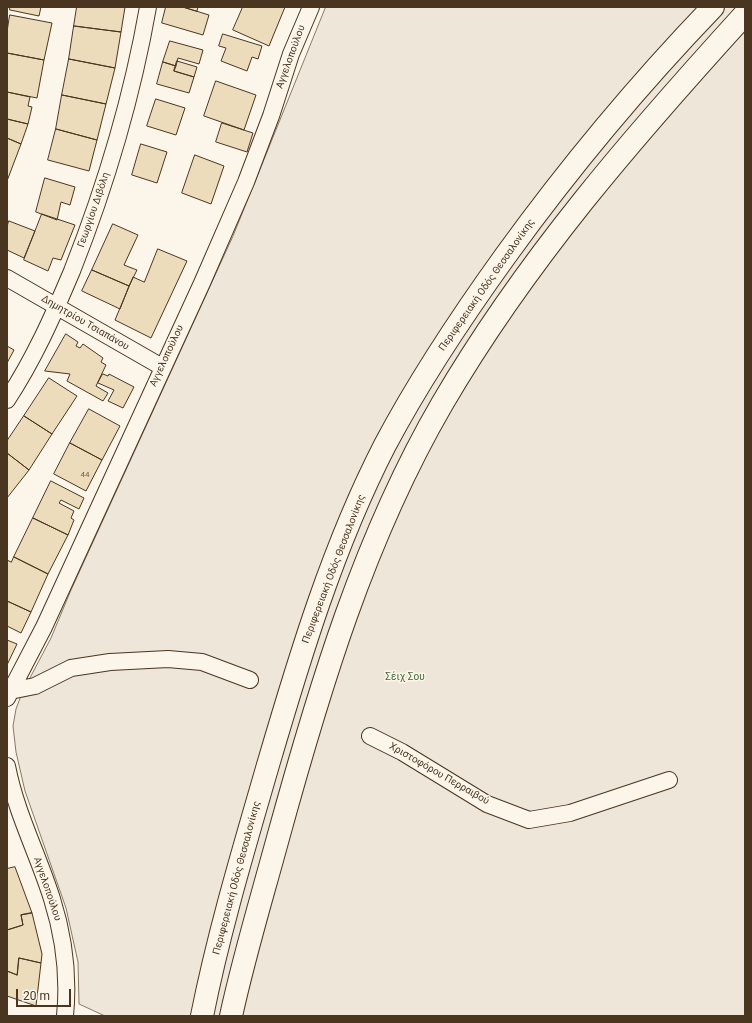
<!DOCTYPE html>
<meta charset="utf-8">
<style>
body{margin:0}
#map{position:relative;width:752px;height:1023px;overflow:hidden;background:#fbf6e9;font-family:Roboto,sans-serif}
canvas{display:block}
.frame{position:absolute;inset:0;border:8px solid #4a3520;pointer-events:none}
.scale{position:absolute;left:16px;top:989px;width:55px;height:18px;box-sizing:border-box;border:2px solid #4a3520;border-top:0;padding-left:5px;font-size:12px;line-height:14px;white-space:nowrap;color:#4a3520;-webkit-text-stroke:3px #fbf6e9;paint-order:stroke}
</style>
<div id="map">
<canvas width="752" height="1023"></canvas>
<div class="frame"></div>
<div class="scale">20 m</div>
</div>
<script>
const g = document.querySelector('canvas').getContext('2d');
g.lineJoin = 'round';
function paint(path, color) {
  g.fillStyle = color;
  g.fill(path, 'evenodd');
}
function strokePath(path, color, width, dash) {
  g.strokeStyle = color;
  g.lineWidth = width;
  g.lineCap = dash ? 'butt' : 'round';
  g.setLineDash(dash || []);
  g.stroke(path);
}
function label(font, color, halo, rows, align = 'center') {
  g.font = font + ' Roboto,sans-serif';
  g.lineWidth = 3;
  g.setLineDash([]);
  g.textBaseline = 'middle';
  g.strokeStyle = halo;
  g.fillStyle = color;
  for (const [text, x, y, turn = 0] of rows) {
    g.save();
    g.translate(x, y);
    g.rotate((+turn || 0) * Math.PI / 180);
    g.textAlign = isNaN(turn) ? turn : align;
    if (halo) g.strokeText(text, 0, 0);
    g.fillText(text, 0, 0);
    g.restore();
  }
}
const green = new Path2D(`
 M326 7H745V1016H105L79 1004 78 962 66 908 25 791 16 752 13 726 16 709 22 693 51 638 71 590 233 236Z`);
paint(green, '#ede6d9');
strokePath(green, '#887966', 1);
const building = new Path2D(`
 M10 7H41L39 16 10 10Z
 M77 7H125L121 32 74 26Z
 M166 7H183L209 15 203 35 162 23Z
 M183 7H198L197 11Z
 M243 7H285L269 46 233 30Z
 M10 15 52 23 44 60 7 53V32Z
 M74 26 121 32 115 68 69 59Z
 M223 34 262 46 258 59 252 57 247 71 221 61 226 48 219 46Z
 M170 41 203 50 199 64 178 58 176 66 163 62Z
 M7 53 44 60 37 98 7 92Z
 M69 59 115 68 106 104 62 95Z
 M177 61 197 67 194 77 174 71Z
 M163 62 176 66 174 71 194 77 189 93 157 84Z
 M216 81 256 95 244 130 204 116Z
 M7 92 30 97 28 106 32 107 28 124 7 119Z
 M62 95 106 104 97 140 56 129Z
 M156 99 185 108 176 135 147 126Z
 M7 119 28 124 21 144 7 138Z
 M222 123 253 133 247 152 216 142Z
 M56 129 97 140 89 171 48 160Z
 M7 138 21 144 7 181Z
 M141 144 167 152 157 183 132 175Z
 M195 155 224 166 211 204 182 193Z
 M45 178 75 187 70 205 61 202 57 220 36 212Z
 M42 214 75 225 61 260 53 258 48 271 24 260Z
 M9 221 35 231 24 258 7 250V227Z
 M113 224 138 235 124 265 137 270 129 286 92 270Z
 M158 249 187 261 151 338 115 320 133 277 144 282Z
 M92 270 129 286 120 309 82 291Z
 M66 334 78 342 76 346 80 348 83 344 103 358 101 362 106 365 96 386 108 393 103 401 67 381 70 374 45 371Z
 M7 346 14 350 7 363Z
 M103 374 108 376 109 374 134 387 123 408 108 401 114 390 98 383Z
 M49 378 77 396 52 434 24 416Z
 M89 409 120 426 102 460 70 443Z
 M24 416 52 434 29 470 7 453V441Z
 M70 443 102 460 86 491 54 474Z
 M7 453 29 470 7 498Z
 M51 481 84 498 79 509 61 500 59 503 74 511 71 518 74 520 68 535 33 518Z
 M33 518 68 535 48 574 14 557Z
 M14 557 48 574 31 612 7 601V560L11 562Z
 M7 601 31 612 21 633 7 626Z
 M7 640 17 644 7 665Z
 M15 867 32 913 21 915 23 925 7 930V869Z
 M32 913 42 954 41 963 19 958 17 975 7 971V930L23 925 21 915Z
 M19 958 41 963 36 1006 7 996V971L17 975Z`);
paint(building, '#ecdcbc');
strokePath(building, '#4a3520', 1);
const minor = new Path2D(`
 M7 278 162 367
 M7 400C34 359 53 316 72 271 106 185 132 98 148 7
 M7 689 10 691 35 686 71 668 110 662 168 659 202 662 250 680
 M7 698 44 627 202 283 246 182 271 116 291 54 311 7
 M370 736 402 752 487 804 529 820 570 813 669 780
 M7 766C16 813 38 854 52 899 64 937 69 976 65 1016`);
const trunk = new Path2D(`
 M202 1016C219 931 244 848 268 765 300 656 333 546 385 445 420 379 462 316 506 255 569 168 638 85 713 7
 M231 1016C244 956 262 897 278 838 319 689 364 538 442 404 526 260 634 136 745 14`);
strokePath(minor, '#4a3520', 18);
strokePath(trunk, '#4a3520', 24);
strokePath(minor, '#fbf6e9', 16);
strokePath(trunk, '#fbf6e9', 22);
label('8px', '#725f47', null, [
 ["44",85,475]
]);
label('10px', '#4a3520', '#fbf6e9', [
 ["Αγγελοπούλου",291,57,-70],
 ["Γεωργίου Διβόλη",94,210,-71],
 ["Περιφερειακή Οδός Θεσσαλονίκης",487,285,-55],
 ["Δημητρίου Τσιαπάνου",85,323,30],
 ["Αγγελοπούλου",167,356,-65],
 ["Περιφερειακή Οδός Θεσσαλονίκης",334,569,-69],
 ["Χριστοφόρου Περραιβού",439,774,30],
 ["Περιφερειακή Οδός Θεσσαλονίκης",237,878,-75],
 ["Αγγελοπούλου",47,889,71]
]);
label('10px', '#436837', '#fbf6e9', [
 ["Σέιχ Σου",405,677]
]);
</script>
